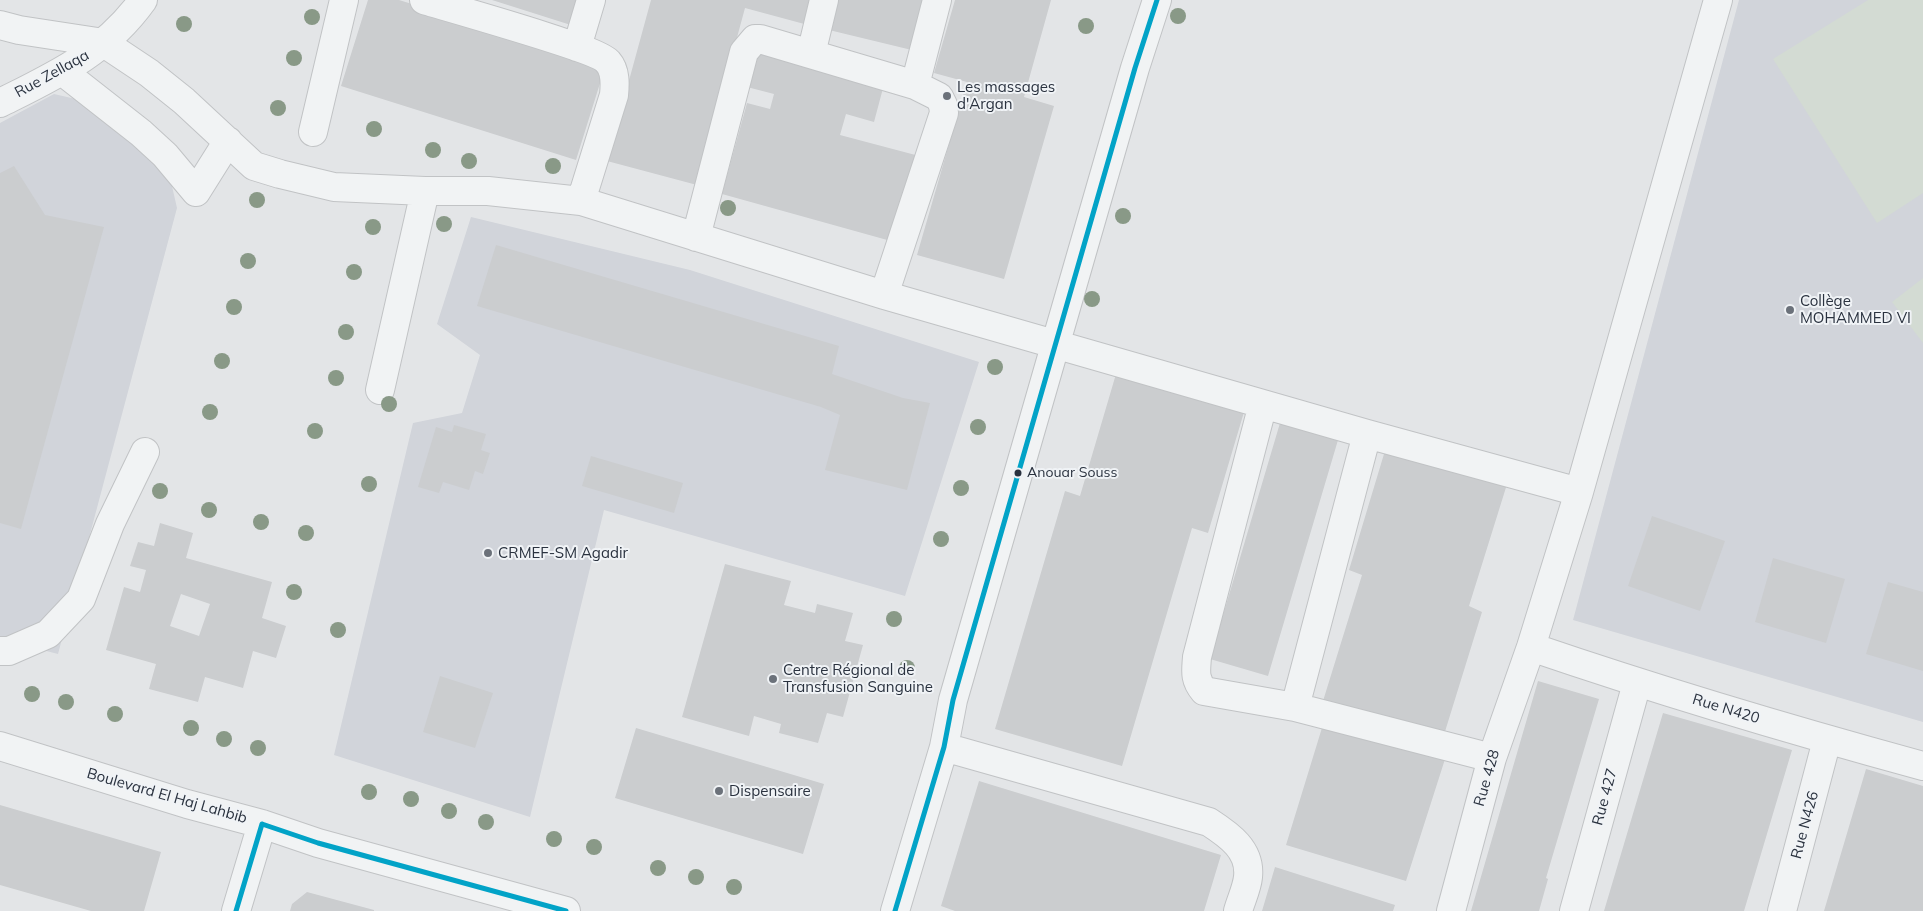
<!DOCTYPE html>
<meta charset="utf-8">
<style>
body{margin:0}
canvas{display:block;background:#e3e5e7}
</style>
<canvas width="1923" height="911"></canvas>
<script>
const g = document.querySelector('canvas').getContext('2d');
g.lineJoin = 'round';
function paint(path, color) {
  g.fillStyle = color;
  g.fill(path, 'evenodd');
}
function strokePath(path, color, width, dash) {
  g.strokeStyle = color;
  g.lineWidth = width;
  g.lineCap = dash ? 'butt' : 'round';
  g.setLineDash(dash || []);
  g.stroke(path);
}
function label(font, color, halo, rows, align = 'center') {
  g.font = font + ' Mulish,sans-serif';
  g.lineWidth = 4;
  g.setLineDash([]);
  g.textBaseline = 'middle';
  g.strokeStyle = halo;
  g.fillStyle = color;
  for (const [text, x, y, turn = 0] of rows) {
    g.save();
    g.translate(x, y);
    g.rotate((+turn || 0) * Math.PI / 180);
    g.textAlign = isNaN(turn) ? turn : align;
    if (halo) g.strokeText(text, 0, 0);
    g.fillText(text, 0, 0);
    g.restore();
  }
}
paint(new Path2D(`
 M1739 0H1923V722L1573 620Z
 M54 94 106 106 166 160 177 208 58 654 0 639V123Z
 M471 217 690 270 979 362 905 596 604 510 530 817 334 755 413 423 462 413 480 355 437 324Z`), '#d1d4da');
paint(new Path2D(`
 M1868 0H1923V193L1877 223 1773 59Z
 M1923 278V343L1892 302Z`), '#d3dbd3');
paint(new Path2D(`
 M368 0H399L606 64 576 160 341 86Z
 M492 0H582L574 26Z
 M651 0H815L808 25 745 8 697 185 607 161Z
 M836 0H933L920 52 829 30Z
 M955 0H1051L1024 97 1054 106 1004 279 917 255 967 82 934 73Z
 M760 43 886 77 874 122 846 114 840 135 923 157 898 243 722 194 747 103 770 109 774 94 747 87Z
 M14 166 45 215 104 227 21 529 0 523V173Z
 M496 245 839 346 832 374 903 398 930 403 907 490 825 470 840 415 821 407 477 306Z
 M1116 374 1244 412 1208 533 1192 528 1122 766 995 729 1065 491 1080 496Z
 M1280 423 1338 440 1268 676 1210 659Z
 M454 425 486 434 481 450 490 453 483 474 475 471 469 490 443 482 439 493 418 487 436 427 452 432Z
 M1387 444 1508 481 1469 606 1482 612 1443 738 1323 701 1362 575 1349 570Z
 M591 456 683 483 674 513 582 486Z
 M1652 516 1725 541 1700 611 1628 586Z
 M160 523 193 533 186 558 272 582 262 618 286 626 276 658 253 651 243 688 205 677 198 702 149 689 156 664 106 650 124 587 140 592 146 570 130 566 138 542 154 546ZM181 594 210 604 199 636 170 626Z
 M1773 558 1845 579 1826 643 1755 622Z
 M725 564 791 581 784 605 815 613 817 604 853 613 845 641 863 645 843 717 827 713 818 743 779 733 781 724 754 716 749 736 682 717Z
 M1888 582 1923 592V671L1866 654Z
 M440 676 493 693 475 748 423 732Z
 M1538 681 1599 699 1546 878 1548 879 1539 911H1471Z
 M1663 713 1792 750 1744 911H1604Z
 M1325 718 1446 756 1406 881 1286 845Z
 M636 728 824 784 803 854 615 798Z
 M1866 769 1923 786V911H1824Z
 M979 781 1221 855 1204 911H955L941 906Z
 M0 805 161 852 144 911H91L0 885Z
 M1275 867 1395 905 1393 911H1262Z
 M307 892 374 910V911H290L292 904Z`), '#cbcdcf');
const minor = new Path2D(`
 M424 0C450 8 598 49 608 62 616 71 615 85 614 95L581 201
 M0 25 19 30 104 43 149 73 184 101 254 166 280 174 334 187 425 191H488L581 201 884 295 1367 434 1579 492
 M577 47 591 0
 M811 54 824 0
 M62 71 141 133 165 155 196 192 228 141
 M915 85 937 0
 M0 103C56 75 105 53 143 0
 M313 132 344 0
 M696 237 744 52 755 39H760L915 85 939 97 943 105 944 113 884 295
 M380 390 425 191
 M1263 404 1197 657C1196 671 1194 679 1204 691L1295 707
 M1367 434 1295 707 1492 758
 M1531 647C1660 691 1791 730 1923 766
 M0 651H9L48 634 81 599 110 524 145 452
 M0 746 187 804 262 824 318 843 566 911
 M944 747 1209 822C1229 835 1251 850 1248 877 1247 888 1241 900 1238 911
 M236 911 262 824
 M895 911 944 747 953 700 1135 68 1157 0
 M1451 911 1492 758 1531 647 1579 492 1718 0
 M1574 911 1637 683
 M1782 911 1827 740`);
strokePath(minor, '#c1c3c5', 30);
strokePath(minor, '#f1f3f4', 28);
strokePath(new Path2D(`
 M262 824 318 843 566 911
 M236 911 262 824
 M895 911 944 747 953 700 1135 68 1157 0`), '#02a3c7', 5);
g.fillStyle = '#899987';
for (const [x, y] of [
 [1178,16],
 [312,17],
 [184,24],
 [1086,26],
 [294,58],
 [278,108],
 [374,129],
 [433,150],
 [469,161],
 [553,166],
 [257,200],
 [728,208],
 [1123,216],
 [444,224],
 [373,227],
 [248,261],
 [354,272],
 [1092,299],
 [234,307],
 [346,332],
 [222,361],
 [995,367],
 [336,378],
 [389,404],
 [210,412],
 [978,427],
 [315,431],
 [369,484],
 [961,488],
 [160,491],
 [209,510],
 [261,522],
 [306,533],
 [941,539],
 [294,592],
 [894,619],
 [338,630],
 [907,668],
 [32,694],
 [66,702],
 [115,714],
 [191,728],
 [224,739],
 [258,748],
 [369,792],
 [411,799],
 [449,811],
 [486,822],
 [554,839],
 [594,847],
 [658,868],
 [696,877],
 [734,887]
]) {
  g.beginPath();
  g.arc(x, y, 8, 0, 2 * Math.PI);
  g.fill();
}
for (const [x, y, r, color] of [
 [947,96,5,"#6b717a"],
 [1790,310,5,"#6b717a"],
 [1018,473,4.5,"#2a323f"],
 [488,553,5,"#6b717a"],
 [773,679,5,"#6b717a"],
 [719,791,5,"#6b717a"]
]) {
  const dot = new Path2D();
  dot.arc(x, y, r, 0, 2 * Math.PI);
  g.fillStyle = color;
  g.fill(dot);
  strokePath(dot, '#f0f3f6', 2);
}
label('14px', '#2a323f', '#f0f3f6', [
 ["Anouar Souss",1027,473]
], 'left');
label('15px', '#2a323f', '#f0f3f6', [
 ["Rue Zellaqa",52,74,-29],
 ["Rue N420",1726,709,17],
 ["Rue 428",1487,778,-74],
 ["Boulevard El Haj Lahbib",167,796,16],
 ["Rue 427",1605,797,-75],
 ["Rue N426",1805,825,-75]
]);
label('15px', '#2a323f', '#f0f3f6', [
 ["Les massages",957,87],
 ["d'Argan",957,104],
 ["Collège",1800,301],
 ["MOHAMMED VI",1800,318],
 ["CRMEF-SM Agadir",498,553],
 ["Centre Régional de",783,670],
 ["Transfusion Sanguine",783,687],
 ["Dispensaire",729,791]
], 'left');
</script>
